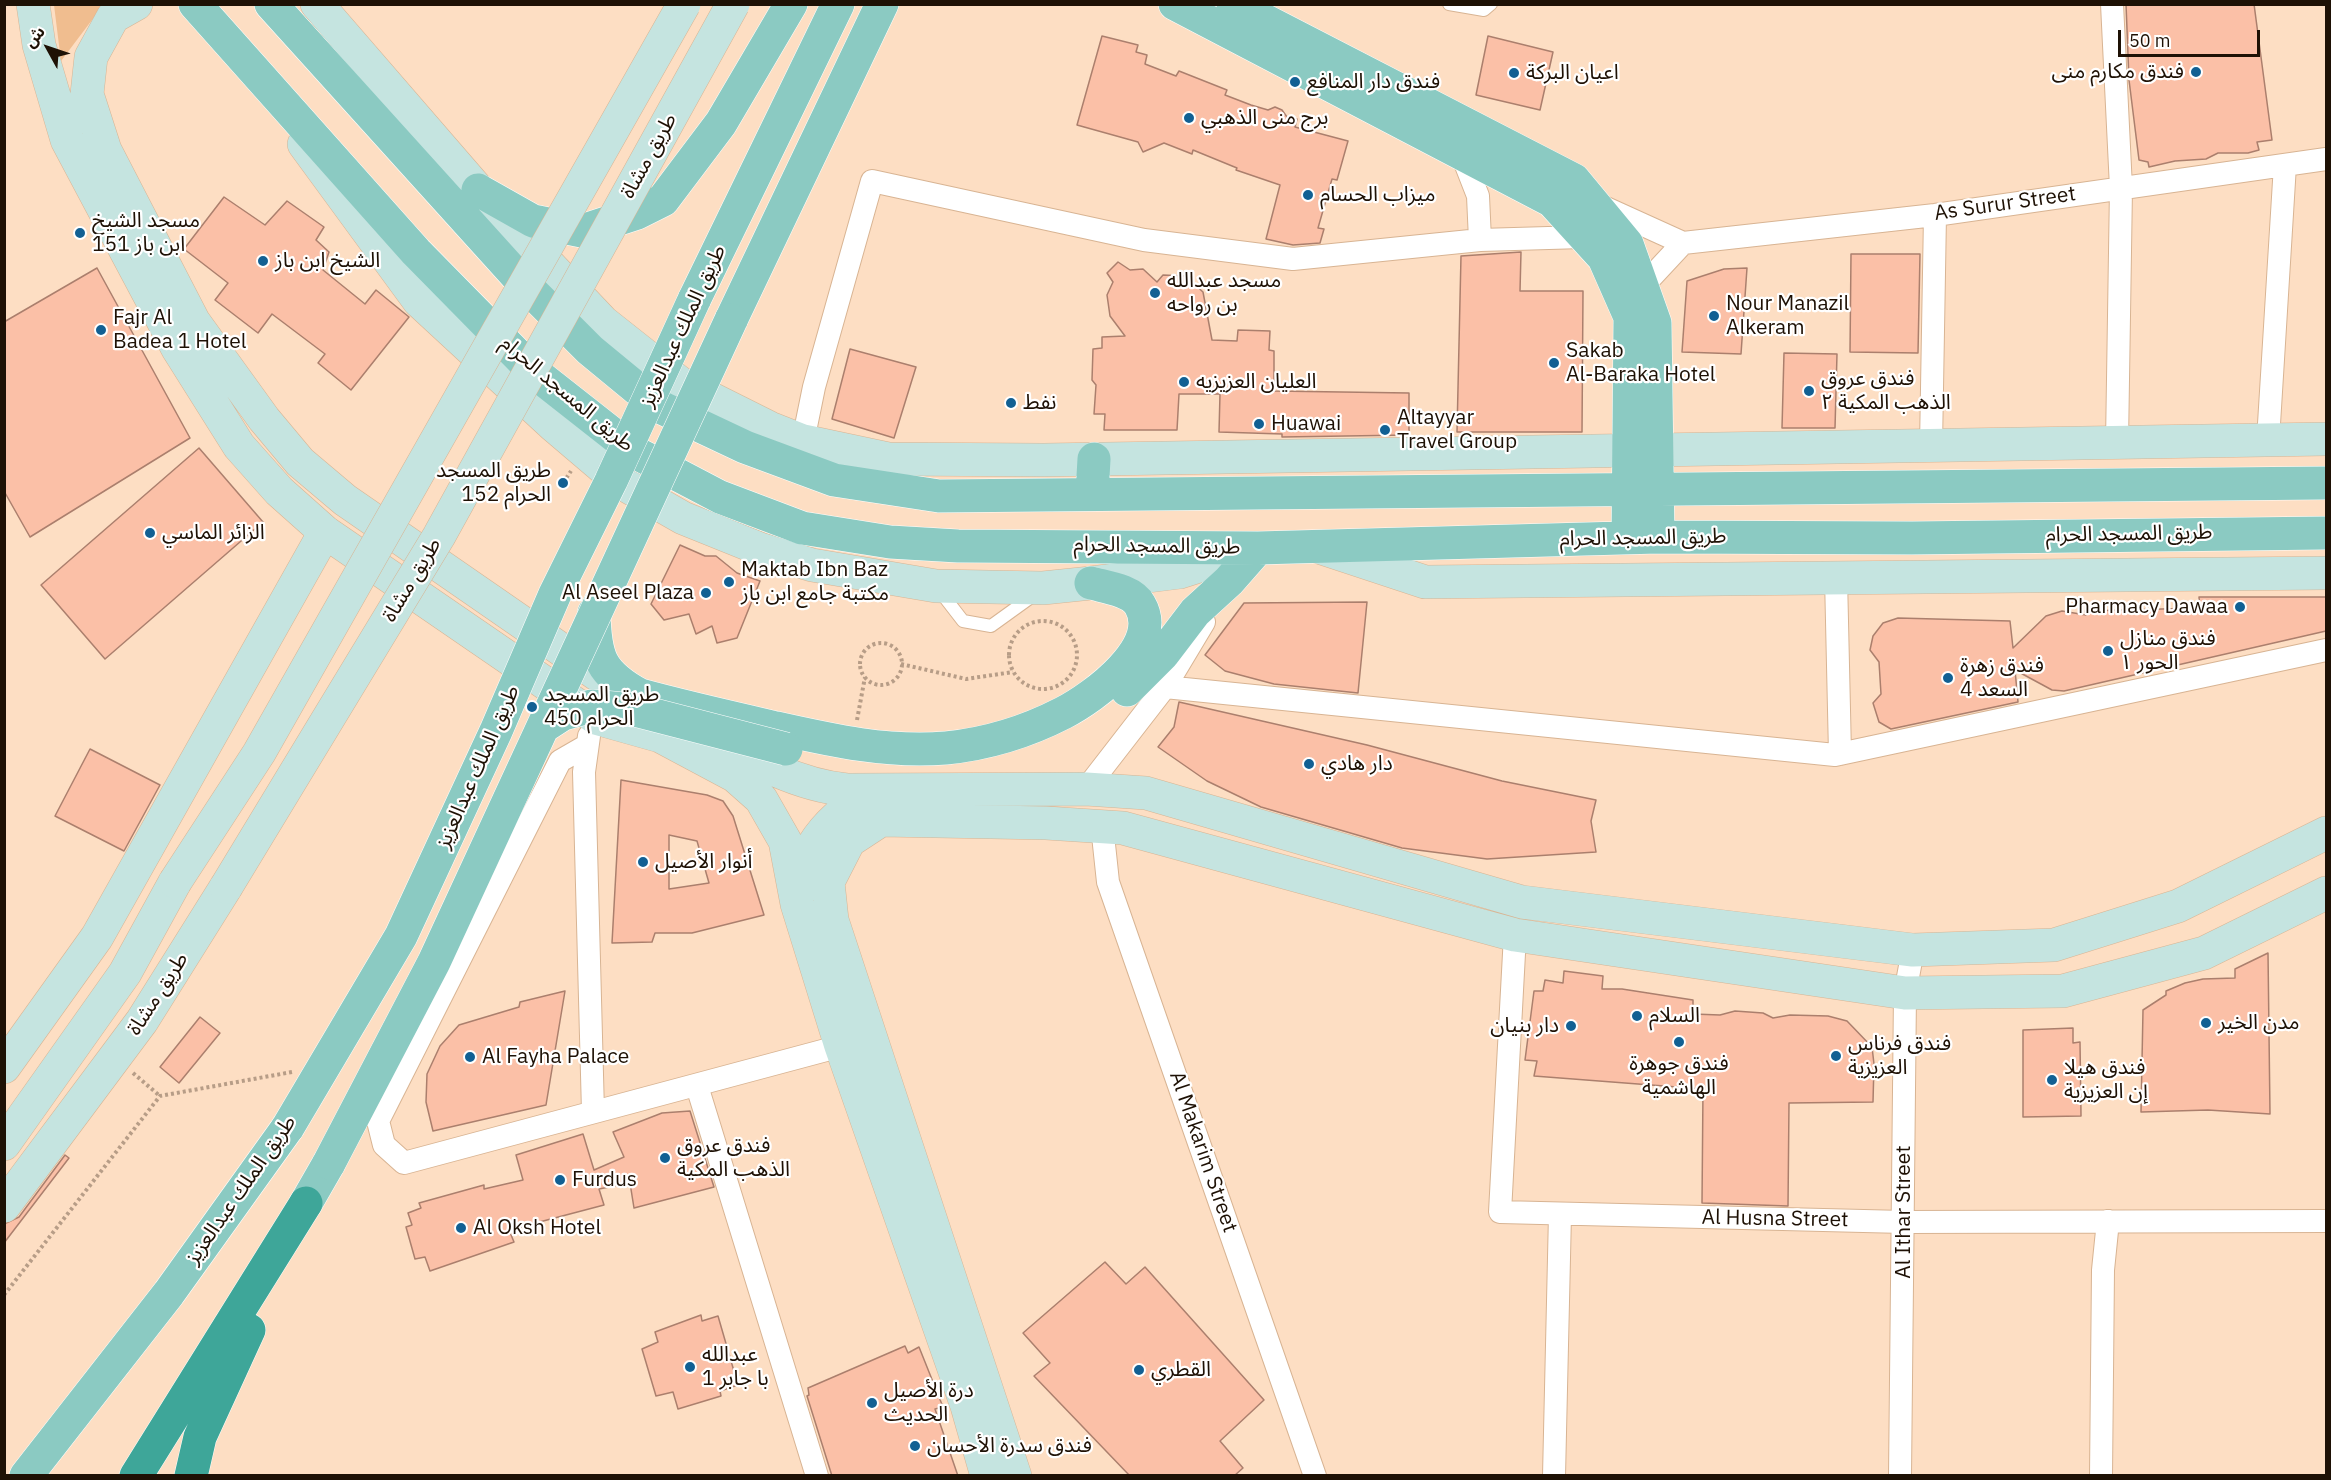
<!DOCTYPE html>
<meta charset="utf-8">
<style>
body{margin:0}
#map{position:relative;width:2331px;height:1480px;overflow:hidden;background:#fddec3;font-family:"IBM Plex Sans","Noto Sans Arabic",sans-serif}
canvas{display:block}
.frame{position:absolute;inset:0;border:6px solid #1e1105;pointer-events:none}
.north{position:absolute;left:18px;top:18px;width:60px;height:60px;-webkit-text-stroke:4px #fff;paint-order:stroke;rotate:310deg;font-size:16px;font-weight:700;line-height:24px;text-align:center;color:#1e1105}
.north::after{content:'';display:block;margin:auto;width:21px;height:27px;background:#1e1105;clip-path:polygon(50% 0,100% 100%,50% 72%,0 100%)}
.scale{position:absolute;left:2118px;top:30px;width:142px;height:27px;box-sizing:border-box;border:3px solid #1e1105;border-top:0;padding-left:8px;font-size:18px;line-height:21px;white-space:nowrap;color:#1e1105;-webkit-text-stroke:4px #fff;paint-order:stroke}
</style>
<div id="map">
<canvas width="2331" height="1480"></canvas>
<div class="frame"></div>
<div class="north">ش</div>
<div class="scale">50 m</div>
</div>
<script>
const g = document.querySelector('canvas').getContext('2d');
g.lineJoin = 'round';
function paint(path, color) {
  g.fillStyle = color;
  g.fill(path, 'evenodd');
}
function strokePath(path, color, width, dash) {
  g.strokeStyle = color;
  g.lineWidth = width;
  g.lineCap = dash ? 'butt' : 'round';
  g.setLineDash(dash || []);
  g.stroke(path);
}
function label(font, color, halo, rows, align = 'center') {
  g.font = font + ' "IBM Plex Sans","Noto Sans Arabic",sans-serif';
  g.lineWidth = 4.5;
  g.setLineDash([]);
  g.textBaseline = 'middle';
  g.strokeStyle = halo;
  g.fillStyle = color;
  for (const [text, x, y, turn = 0] of rows) {
    g.save();
    g.translate(x, y);
    g.rotate((+turn || 0) * Math.PI / 180);
    g.textAlign = isNaN(turn) ? turn : align;
    if (halo) g.strokeText(text, 0, 0);
    g.fillText(text, 0, 0);
    g.restore();
  }
}
paint(new Path2D(`
 M54 5H107L101 8 61 61Z`), '#f0bd8f');
const building = new Path2D(`
 M2126 4H2254L2272 140 2257 142 2259 150 2248 153H2218L2206 159 2175 161 2149 167 2148 162 2139 160 2129 80Z
 M1102 36 1138 45 1136 52 1147 55 1145 64 1176 76 1179 71 1227 90 1225 95 1251 105 1268 110 1275 107 1282 110 1287 117 1297 119 1295 127 1348 141 1337 180 1332 179 1318 228 1324 229 1320 243 1293 245 1266 239 1280 185 1236 170 1237 168 1193 150 1192 154 1164 143 1143 152 1138 142 1077 125Z
 M1488 36 1553 52 1540 110 1476 95Z
 M224 197 265 225 287 201 324 227 316 240 329 252 323 270 365 304 376 290 409 317 351 390 318 363 325 354 272 314 258 333 215 300 228 283 184 249Z
 M1521 252 1520 291H1583L1582 432H1457L1461 256Z
 M1851 254H1920L1918 353 1850 352Z
 M1118 262 1130 270 1143 269 1157 282 1163 275 1185 276 1203 292 1212 340 1237 341 1238 330 1270 331 1269 350 1274 351V391L1409 393V435L1282 437V434L1219 432 1220 394H1179L1177 430H1104L1105 414H1094L1096 385 1092 380 1093 349 1102 348V337L1125 336 1110 316 1107 295 1113 282 1107 273Z
 M97 268 190 438 30 537 4 491V322Z
 M1747 268 1741 354 1682 352 1687 281 1724 269Z
 M850 349 916 367 894 438 832 419Z
 M1784 353 1837 354 1835 428H1782Z
 M199 448 263 522 105 659 41 585Z
 M680 545 705 556H716L737 573 760 581 737 638 717 643 712 626 696 634 689 614 664 620 651 604Z
 M2199 597H2326V631L2064 691 2052 690 2015 670 2018 702 1891 729 1879 722 1873 703 1881 694 1879 662 1870 650 1873 636 1883 623 1898 618 2010 621 2013 648 2046 616 2062 611 2086 615 2085 611 2200 608Z
 M1367 602 1358 693 1274 684 1225 671 1205 655 1244 603Z
 M1179 702 1367 745 1502 781 1596 800 1591 821 1596 852 1487 859 1402 848 1261 807 1207 781 1158 747 1174 727Z
 M90 749 160 785 124 851 55 816Z
 M621 780 707 795 723 801 733 816 764 915 692 933H655L652 942 612 943ZM669 835 697 841 709 883 669 889Z
 M2268 953 2270 1114 2208 1110 2141 1112 2143 1010 2166 995V991L2185 983 2203 979 2235 978V969Z
 M1564 971 1603 976 1602 989H1622L1693 1000V1014L1720 1015 1735 1011 1763 1013 1773 1018 1790 1015 1828 1016 1847 1021 1872 1047 1874 1064 1873 1102 1789 1103 1788 1206 1702 1203 1703 1089 1534 1076 1537 1061 1525 1060 1534 991H1543L1545 980 1563 983Z
 M565 991 546 1105 433 1131 426 1102 427 1074 440 1046 459 1025 519 1007 520 1002Z
 M200 1017 220 1033 179 1083 160 1067Z
 M2073 1028V1043L2080 1042 2081 1116 2023 1117V1030Z
 M690 1111 714 1187 634 1208 630 1183 599 1189 604 1205 509 1230 514 1242 430 1271 425 1257 415 1259 406 1227 412 1225 408 1213 421 1208 419 1203 484 1185V1189L523 1180 516 1155 583 1134 594 1170 624 1157 613 1132 662 1113Z
 M65 1155 69 1158 4 1243V1224L19 1217Z
 M1105 1262 1126 1284 1145 1267 1264 1400 1220 1441 1243 1468 1234 1476H1130L1034 1376 1050 1363 1023 1333Z
 M701 1315 702 1321 718 1316 738 1385 720 1391 721 1396 678 1409 673 1392 656 1396 642 1349 658 1342 655 1332Z
 M905 1346 908 1353 919 1347 943 1407 935 1409 958 1476H832L807 1396 809 1395 808 1388Z`);
paint(building, '#fbc0a7');
strokePath(building, '#ab7f6d', 1.5);
const lane = new Path2D(`
 M1449 4 1484 10 1491 4
 M939 590 963 621 991 626 1034 595`);
const street = new Path2D(`
 M2112 4 2121 188 2117 443
 M1462 155 1478 196 1480 240
 M1597 204 1683 243
 M1683 243 1935 215 2326 159
 M1642 287 1683 243
 M2268 440 2285 165
 M803 441 814 387 872 181 1144 240 1293 259 1480 240 1583 237
 M1931 446 1935 215
 M1836 577 1840 754
 M1165 687 1835 755 2326 650
 M589 736 584 772 593 1112
 M586 746 560 761 378 1121 384 1145 404 1163 841 1046
 M1086 789 1165 687 1204 622
 M1102 826 1108 882 1315 1476
 M1515 935 1500 1212 1904 1222 2326 1221
 M697 1086 817 1476
 M1554 1476 1560 1214
 M1900 1476 1905 993 1913 950
 M2101 1476 2103 1270 2108 1221`);
const secondary = new Path2D(`
 M33 4 39 45 67 140 178 349 239 446 279 491 325 532 596 718 660 736 735 776 761 799 785 841 797 904 841 1046 967 1406 987 1476
 M136 4 113 17 91 57 87 94 105 150 194 322 264 419 300 462 345 500 598 675
 M317 4 478 190 603 322 680 383 770 428 803 441 888 459 1044 460 2326 439
 M304 144 419 301 553 425 620 482 683 518 760 549 812 565 936 586 1043 588 1091 583 1180 572 1249 550
 M1319 547 1425 582 2326 573
 M704 733C749 758 795 785 847 790L1086 789 1146 793 1522 902 1913 950 2054 945 2178 906 2326 833
 M798 894C801 846 837 806 882 792
 M4 1067 97 937 325 532
 M4 1144 125 973 175 882
 M4 1206 142 1021 226 887
 M1015 1476 832 920 828 882 849 841 881 820 1046 823 1123 828 1515 935 1905 993 2063 991 2204 953 2326 893`);
const primary = new Path2D(`
 M195 4 416 252 535 373 638 454 720 497 802 528 890 542 958 546 1258 548 1658 537 1912 538 2326 533
 M271 4 525 285 590 350 658 406 745 447 834 480 939 496 2326 483
 M1175 4 1552 201 1604 258 1630 317 1628 537
 M1233 4 1574 180 1627 244 1655 323 1658 537
 M478 190 533 221 582 231 637 213 663 200 721 123 791 4
 M694 300 838 4
 M731 320 882 4
 M1092 494 1094 459
 M594 613C595 657 600 673 640 695 684 707 728 717 772 727 830 740 886 753 946 748 986 744 1028 731 1063 713 1094 697 1164 646 1140 605 1132 590 1105 587 1091 583
 M1127 690 1163 654 1195 612 1229 581 1258 548
 M306 1203 329 1163
 M26 1476 169 1293 288 1127`);
const highway = new Path2D(`
 M136 1476 306 1203
 M191 1476 200 1437 249 1330`);
strokePath(lane, '#d8b493', 14);
strokePath(street, '#d8b493', 24);
strokePath(secondary, '#d8b493', 34);
strokePath(primary, '#fff', 34);
strokePath(highway, '#fff', 34);
strokePath(new Path2D(`
 M563 483 571 471
 M1009 655a34 34 0 1 1 68 0a34 34 0 1 1-68 0Z
 M860 664a21 21 0 1 1 42 0a21 21 0 1 1-42 0Z
 M901 664 966 679 1013 672
 M857 720 865 677
 M133 1073 160 1096
 M4 1295 160 1096 292 1072`), '#b79d87', 4, [3, 3]);
strokePath(lane, '#fff', 12);
strokePath(street, '#fff', 22);
strokePath(secondary, '#c5e4e0', 33);
strokePath(primary, '#8bcac2', 33);
strokePath(highway, '#3ea699', 33);
const secondaryBridge = new Path2D(`
 M175 882 259 753 684 4
 M226 887 439 536 733 4`);
const primaryBridge = new Path2D(`
 M543 727 563 714 592 706 635 710 786 749
 M288 1127 401 936 496 731 555 594 611 481 694 300
 M329 1163 434 962 731 320`);
strokePath(secondaryBridge, '#d8b493', 34, []);
strokePath(primaryBridge, '#fff', 34, []);
strokePath(secondaryBridge, '#c5e4e0', 33);
strokePath(primaryBridge, '#8bcac2', 33);
for (const [x, y, r, color] of [
 [2196,72,6,"#126093"],
 [1514,73,6,"#126093"],
 [1295,82,6,"#126093"],
 [1189,118,6,"#126093"],
 [1308,195,6,"#126093"],
 [80,233,6,"#126093"],
 [263,261,6,"#126093"],
 [1155,293,6,"#126093"],
 [1714,316,6,"#126093"],
 [101,330,6,"#126093"],
 [1554,363,6,"#126093"],
 [1184,382,6,"#126093"],
 [1809,391,6,"#126093"],
 [1011,403,6,"#126093"],
 [1259,424,6,"#126093"],
 [1385,430,6,"#126093"],
 [563,483,6,"#126093"],
 [150,533,6,"#126093"],
 [729,582,6,"#126093"],
 [706,593,6,"#126093"],
 [2240,607,6,"#126093"],
 [2108,651,6,"#126093"],
 [1948,678,6,"#126093"],
 [532,707,6,"#126093"],
 [1309,764,6,"#126093"],
 [643,862,6,"#126093"],
 [1637,1016,6,"#126093"],
 [2206,1023,6,"#126093"],
 [1571,1026,6,"#126093"],
 [1679,1042,6,"#126093"],
 [1836,1056,6,"#126093"],
 [470,1057,6,"#126093"],
 [2052,1080,6,"#126093"],
 [665,1158,6,"#126093"],
 [560,1180,6,"#126093"],
 [461,1228,6,"#126093"],
 [690,1367,6,"#126093"],
 [1139,1370,6,"#126093"],
 [872,1403,6,"#126093"],
 [915,1446,6,"#126093"]
]) {
  const dot = new Path2D();
  dot.arc(x, y, r, 0, 2 * Math.PI);
  g.fillStyle = color;
  g.fill(dot);
  strokePath(dot, '#fff', 2);
}
label('21px', '#1e1105', '#fff', [
 ["فندق مكارم منى",2184,72,"right"],
 ["اعيان البركة",1526,73],
 ["فندق دار المنافع",1307,82],
 ["برج منى الذهبي",1201,118],
 ["ميزاب الحسام",1320,195],
 ["مسجد الشيخ",92,221],
 ["ابن باز 151",92,245],
 ["الشيخ ابن باز",275,261],
 ["مسجد عبدالله",1167,281],
 ["بن رواحه",1167,305],
 ["Nour Manazil",1726,304],
 ["Alkeram",1726,328],
 ["Fajr Al",113,318],
 ["Badea 1 Hotel",113,342],
 ["Sakab",1566,351],
 ["Al-Baraka Hotel",1566,375],
 ["فندق عروق",1821,379],
 ["الذهب المكية ٢",1821,403],
 ["العليان العزيزيه",1196,382],
 ["نفط",1023,403],
 ["Altayyar",1397,418],
 ["Travel Group",1397,442],
 ["Huawai",1271,424],
 ["طريق المسجد",551,471,"right"],
 ["الحرام 152",551,495,"right"],
 ["الزائر الماسي",162,533],
 ["Maktab Ibn Baz",741,570],
 ["مكتبة جامع ابن باز",741,594],
 ["Al Aseel Plaza",694,593,"right"],
 ["Pharmacy Dawaa",2228,607,"right"],
 ["فندق منازل",2120,639],
 ["الحور ١",2120,663],
 ["فندق زهرة",1960,666],
 ["السعد 4",1960,690],
 ["طريق المسجد",544,695],
 ["الحرام 450",544,719],
 ["دار هادي",1321,764],
 ["أنوار الأصيل",655,862],
 ["السلام",1649,1016],
 ["مدن الخير",2218,1023],
 ["دار بنيان",1559,1026,"right"],
 ["فندق فرناس",1848,1044],
 ["العزيزية",1848,1068],
 ["Al Fayha Palace",482,1057],
 ["فندق جوهرة",1679,1064,"center"],
 ["الهاشمية",1679,1088,"center"],
 ["فندق هيلا",2064,1068],
 ["إن العزيزية",2064,1092],
 ["فندق عروق",677,1146],
 ["الذهب المكية",677,1170],
 ["Furdus",572,1180],
 ["Al Oksh Hotel",473,1228],
 ["عبدالله",702,1355],
 ["با جابر 1",702,1379],
 ["القطري",1151,1370],
 ["درة الأصيل",884,1391],
 ["الحديث",884,1415],
 ["فندق سدرة الأحسان",927,1446]
], 'left');
label('21px', '#1e1105', '#fff', [
 ["طريق مشاة",649,156,-61],
 ["As Surur Street",2005,204,-8],
 ["طريق الملك عبدالعزيز",683,326,-65],
 ["طريق المسجد الحرام",567,394,40],
 ["طريق المسجد الحرام",2129,534,-1],
 ["طريق المسجد الحرام",1643,538,-1],
 ["طريق المسجد الحرام",1157,546,1],
 ["طريق مشاة",412,580,-59],
 ["طريق الملك عبدالعزيز",478,767,-66],
 ["طريق مشاة",158,994,-57],
 ["Al Makarim Street",1203,1152,71],
 ["طريق الملك عبدالعزيز",241,1190,-55],
 ["Al Ithar Street",1904,1212,-90],
 ["Al Husna Street",1775,1219,1]
]);
</script>
